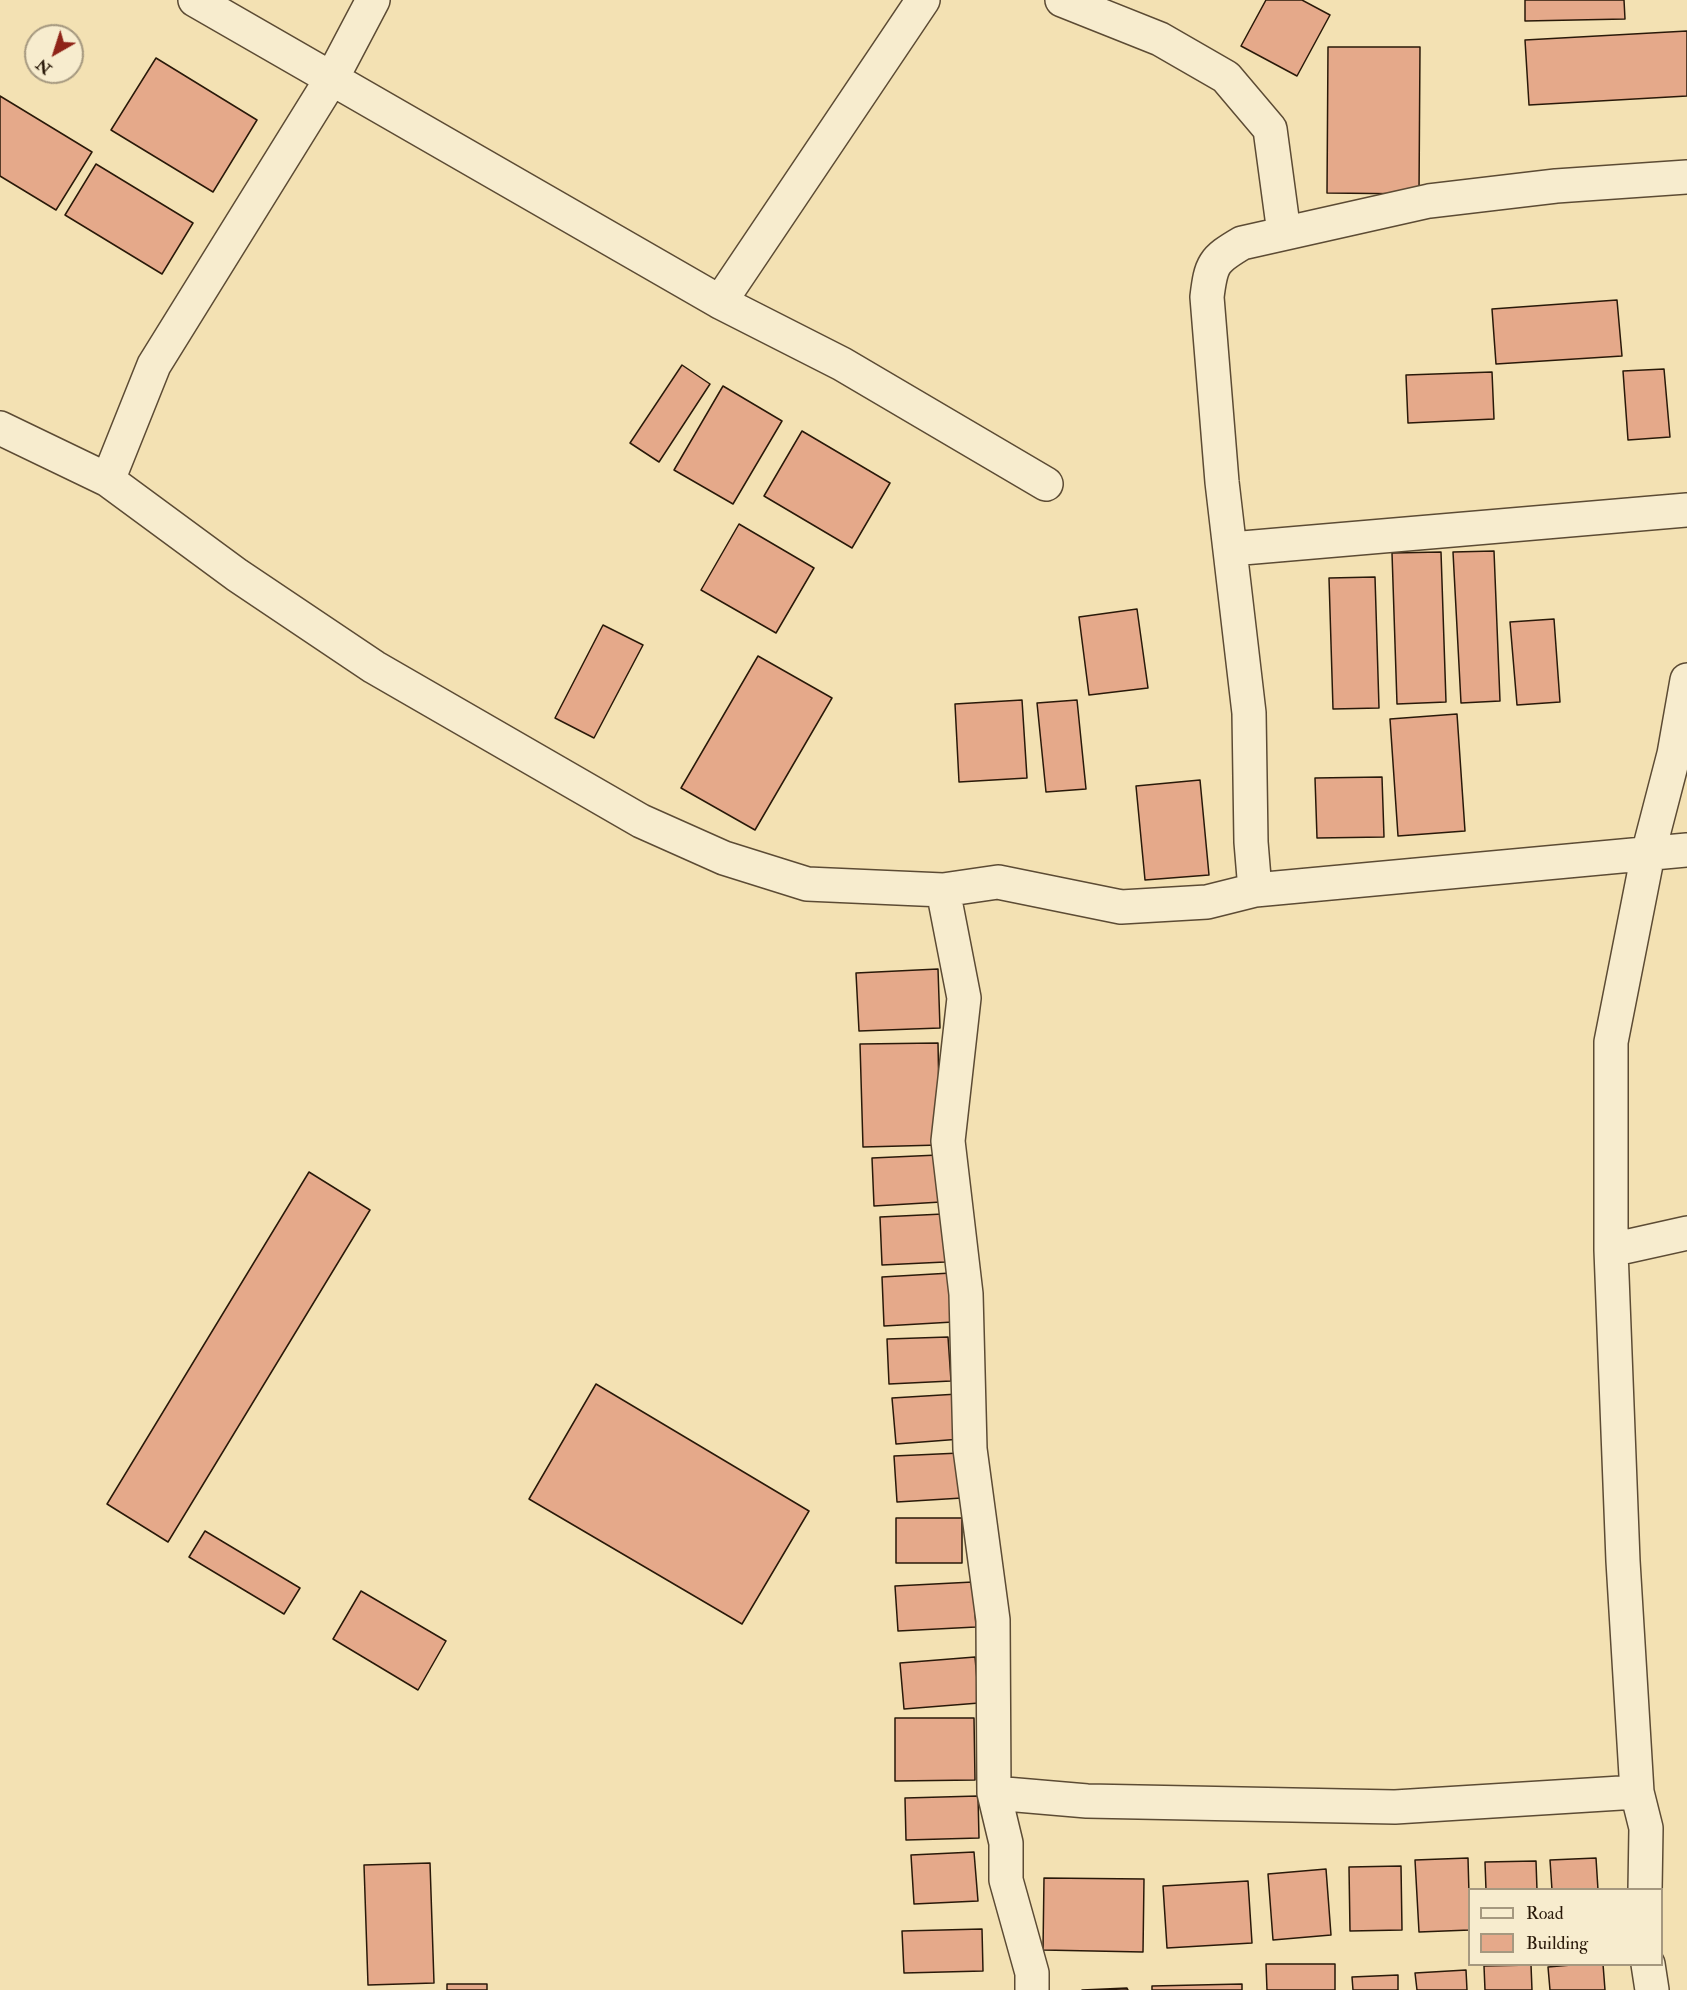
<!DOCTYPE html>
<style>
body{margin:0}
#map{position:relative;width:1687px;height:1990px;overflow:hidden;background:#f3e1b3;font-family:"IM FELL Double Pica",serif}
canvas{display:block}
.legend{position:absolute;left:1468px;top:1888px;width:195px;height:78px;box-sizing:border-box;background:#f7ecce;border:2px solid #a5987f;margin:0;padding:8px 10px;list-style:none;font-size:18px;color:#291909}
.legend li{display:flex;align-items:center;gap:12px;height:30px}
.legend b{width:30px;border:2px solid #a5987f}
.north{position:absolute;left:24px;top:24px;width:60px;height:60px;box-sizing:border-box;background:#f7ecce;border:2px solid #a5987f;border-radius:50%;rotate:219deg;font-size:16px;font-weight:700;line-height:24px;text-align:center;color:#291909}
.north::after{content:'';display:block;margin:auto;width:21px;height:27px;background:#8f2418;clip-path:polygon(50% 0,100% 100%,50% 72%,0 100%)}
</style>
<div id="map">
<canvas width="1687" height="1990"></canvas>
<ul class="legend">
<li><b style="height:8px;background:#f7ecce"></b>Road</li>
<li><b style="height:16px;background:#e5a98a"></b>Building</li>
</ul>
<div class="north">N</div>
</div>
<script>
const g = document.querySelector('canvas').getContext('2d');
g.lineJoin = 'round';
function paint(path, color) {
  g.fillStyle = color;
  g.fill(path, 'evenodd');
}
function strokePath(path, color, width, dash) {
  g.strokeStyle = color;
  g.lineWidth = width;
  g.lineCap = dash ? 'butt' : 'round';
  g.setLineDash(dash || []);
  g.stroke(path);
}
const building = new Path2D(`
 M1266 0H1302L1330 15 1297 76 1241 46Z
 M1525 0H1624L1625 19 1525 21Z
 M1687 31V96L1529 105 1525 40Z
 M1328 47H1420L1419 194 1327 193Z
 M156 58 257 120 213 192 111 130Z
 M0 96 92 152 56 210 0 176Z
 M96 164 193 223 162 274 65 215Z
 M1617 300 1622 356 1496 364 1492 309Z
 M682 365 710 384 659 462 630 443Z
 M1664 369 1670 437 1628 440 1623 371Z
 M1492 372 1494 419 1408 423 1406 375Z
 M723 386 782 421 733 504 674 470Z
 M802 431 890 483 852 548 764 496Z
 M739 524 814 568 776 633 701 590Z
 M1494 551 1500 701 1461 703 1453 552Z
 M1441 552 1446 702 1397 704 1392 553Z
 M1375 577 1379 708 1333 709 1329 578Z
 M1137 609 1148 688 1089 695 1079 617Z
 M1554 619 1560 702 1517 705 1510 622Z
 M603 625 643 645 594 738 555 718Z
 M758 656 832 698 755 830 681 788Z
 M1022 700 1027 778 959 782 955 704Z
 M1077 700 1086 789 1046 792 1037 703Z
 M1457 714 1465 831 1398 836 1390 719Z
 M1382 777 1384 837 1317 838 1315 778Z
 M1200 780 1209 875 1145 880 1136 786Z
 M938 969 940 1028 859 1031 856 973Z
 M938 1043 940 1145 863 1147 860 1044Z
 M938 1155 941 1202 874 1206 872 1158Z
 M309 1172 370 1210 168 1542 107 1504Z
 M943 1214 945 1262 882 1265 880 1217Z
 M951 1273 953 1322 884 1326 882 1277Z
 M948 1337 951 1381 889 1384 887 1339Z
 M596 1384 809 1511 742 1624 529 1499Z
 M958 1394 961 1439 896 1444 892 1398Z
 M960 1453 962 1498 897 1502 894 1456Z
 M896 1518H962V1563H896Z
 M205 1531 300 1588 284 1614 189 1557Z
 M973 1582 976 1627 898 1631 895 1586Z
 M361 1591 446 1641 418 1690 333 1639Z
 M975 1657 979 1703 904 1709 900 1663Z
 M895 1718H974L975 1780 895 1781Z
 M978 1796 979 1838 906 1840 905 1798Z
 M974 1852 978 1901 914 1904 911 1855Z
 M1468 1858 1470 1930 1419 1932 1415 1860Z
 M1596 1858 1598 1890H1552L1550 1860Z
 M1536 1861 1537 1890H1486L1485 1862Z
 M430 1863 434 1983 368 1985 364 1865Z
 M1401 1866 1402 1930 1350 1931 1349 1867Z
 M1326 1869 1331 1935 1273 1940 1268 1874Z
 M1044 1878 1144 1879 1143 1952 1043 1950Z
 M1248 1881 1252 1943 1167 1948 1163 1886Z
 M982 1929 983 1971 904 1973 902 1931Z
 M1266 1964H1335V1990H1267Z
 M1583 1964H1603L1605 1990H1550L1548 1967Z
 M1531 1965 1532 1990H1485L1484 1966Z
 M1466 1970 1467 1990H1417L1415 1973Z
 M1398 1975V1990H1353L1352 1977Z
 M447 1984H487V1990H447Z
 M1242 1984V1990H1152V1986Z
 M1127 1988 1128 1990H1082Z`);
paint(building, '#e5a98a');
strokePath(building, '#291909', 1.5);
const minor = new Path2D(`
 M195 0 720 302 842 364 1046 484
 M1062 0 1160 39 1226 77 1270 129 1284 233
 M720 302 923 0
 M0 428 108 480 237 575 374 667 641 821 724 858 807 884 943 890 998 882 1121 907 1207 902 1255 890 1687 850
 M108 480 154 365 332 78 373 0
 M1231 549 1687 510
 M943 890 964 998 948 1141 966 1294 970 1449 993 1620 994 1793 1006 1843V1880L1032 1973V1990
 M1255 890 1251 842 1249 713 1222 482 1207 297C1211 264 1213 260 1242 243L1429 201 1556 186 1687 177
 M1611 1250 1687 1233
 M994 1793 1087 1801 1395 1807 1637 1792
 M1645 1890 1646 1828 1637 1792 1623 1561 1611 1250V1042L1648 854 1674 754 1687 680
 M1648 1964 1652 1990`);
strokePath(minor, '#5c4b34', 36);
strokePath(minor, '#f7ecce', 33);
</script>
